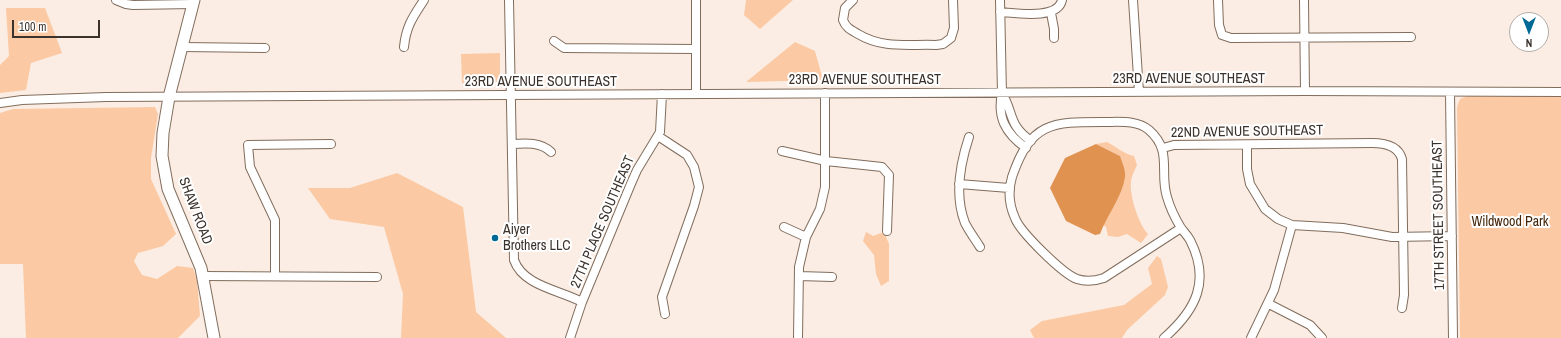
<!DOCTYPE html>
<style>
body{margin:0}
#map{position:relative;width:1561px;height:338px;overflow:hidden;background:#fbede3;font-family:"Archivo Narrow",sans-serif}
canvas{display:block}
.north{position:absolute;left:1509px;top:12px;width:40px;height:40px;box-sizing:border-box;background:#fff;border:1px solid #b1adaa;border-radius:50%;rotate:180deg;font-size:11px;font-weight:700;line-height:16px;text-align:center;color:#3b322b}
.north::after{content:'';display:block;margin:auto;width:14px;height:18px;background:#006895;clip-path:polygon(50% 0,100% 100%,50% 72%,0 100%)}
.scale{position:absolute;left:12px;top:20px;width:88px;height:18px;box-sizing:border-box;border:2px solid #3b322b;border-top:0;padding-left:5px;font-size:12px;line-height:14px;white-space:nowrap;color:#3b322b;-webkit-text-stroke:3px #fff;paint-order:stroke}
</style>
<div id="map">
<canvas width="1561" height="338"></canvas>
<div class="north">N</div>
<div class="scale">100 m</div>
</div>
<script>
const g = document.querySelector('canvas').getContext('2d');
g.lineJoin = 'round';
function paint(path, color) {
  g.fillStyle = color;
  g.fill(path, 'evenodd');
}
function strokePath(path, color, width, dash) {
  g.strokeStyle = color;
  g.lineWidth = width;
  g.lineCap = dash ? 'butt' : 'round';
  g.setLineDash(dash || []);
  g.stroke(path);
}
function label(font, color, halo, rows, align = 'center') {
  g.font = font + ' "Archivo Narrow",sans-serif';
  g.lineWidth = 4;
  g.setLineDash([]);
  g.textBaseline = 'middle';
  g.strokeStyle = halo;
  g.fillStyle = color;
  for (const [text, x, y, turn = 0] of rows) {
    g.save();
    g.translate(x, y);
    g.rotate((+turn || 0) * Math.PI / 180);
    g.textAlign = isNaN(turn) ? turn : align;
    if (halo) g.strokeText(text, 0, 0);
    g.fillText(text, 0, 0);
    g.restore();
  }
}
paint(new Path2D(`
 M746 0H793L760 29 744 15Z
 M6 8H45L62 53 31 63 26 90 0 93V65L9 56Z
 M795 42 815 51 823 80 746 82Z
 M500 53V82L462 83 461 54Z
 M1467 96H1561V338H1460L1457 107 1460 99Z
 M155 107 158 114 151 158V179L176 234 163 246 138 253 134 261 142 275 157 279 177 266 193 268 197 280 200 316 178 338H26L23 264H0V113L13 109Z
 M1107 142C1115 146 1126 155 1134 156L1137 165C1135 170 1131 177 1131 182 1129 195 1139 225 1148 234L1141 243 1127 234 1118 237 1108 236 1106 227 1103 225 1120 156 1096 144Z
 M397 173 463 207 476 312 506 338H401L403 294 384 227 330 219 308 188H350Z
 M866 232 873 236 884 232 889 244V281L881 286 876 274 874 255 863 241Z
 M1157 256 1161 259 1168 287 1165 295 1127 330 1122 338H1034L1030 330 1042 321 1124 305 1152 284 1148 268Z`), '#fbc9a3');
paint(new Path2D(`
 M1096 144 1120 156C1122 162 1126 171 1125 177 1122 197 1107 215 1100 234L1095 235 1066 221 1050 188 1065 158Z`), '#e09250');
const minor = new Path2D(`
 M116 0 126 4 133 5 193 4
 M509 0 514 260C523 286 560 290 582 302
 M696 0V94
 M853 0 845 8 843 20C846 28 851 30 858 34 883 49 908 44 936 45L943 44 951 38 954 28 953 0
 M1000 0 1002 93C997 117 1005 133 1026 148
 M1133 0 1139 92
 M1218 0 1219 25 1222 35 1231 38 1411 37
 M1304 0 1305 91
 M1000 12C1016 13 1058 20 1062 0
 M1051 13 1054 29V38
 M554 41 564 48 696 49
 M182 47 265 48
 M404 47C406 26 413 17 424 0
 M1450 92 1453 338
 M1002 93C1014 113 1008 125 1031 141
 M0 103 22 100 106 97 1305 91 1561 92
 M658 136 687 155 694 167 699 187 694 206 662 297 665 314
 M969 137C960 164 954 195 965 223 969 231 975 239 980 247
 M513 144C526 143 541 142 551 152
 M1247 145V169L1250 184 1265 209 1278 219 1292 225 1343 228 1392 237 1452 236
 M1163 148 1174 145 1372 143C1384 143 1398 145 1402 159L1404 295 1402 308
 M782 151 826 161 882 167 889 175 887 231
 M959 184 1009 188
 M784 227 806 237
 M203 276 377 277
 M275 276V220L250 167 248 145 331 144
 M799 276 832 277
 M1269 304 1310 325 1322 338
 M570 338 582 302 630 186 637 170 660 132 662 94
 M798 338 799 267 806 237 820 209 825 187V93
 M1164 338C1196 310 1211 281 1190 240 1187 235 1184 232 1181 228 1175 218 1170 208 1167 197 1159 172 1173 151 1149 130 1137 120 1120 122 1105 122 1053 122 1031 121 1012 177 1008 191 1009 205 1015 218 1020 232 1063 274 1077 279 1086 282 1095 281 1104 278L1181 228
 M1251 338 1274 290 1292 225`);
const major = new Path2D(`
 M194 0 169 97 163 133 162 156 168 189 201 268 214 338`);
strokePath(minor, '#816d5d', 10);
strokePath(major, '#816d5d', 13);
strokePath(minor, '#fff', 8);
strokePath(major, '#fff', 11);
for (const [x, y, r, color] of [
 [495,238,4,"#006895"]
]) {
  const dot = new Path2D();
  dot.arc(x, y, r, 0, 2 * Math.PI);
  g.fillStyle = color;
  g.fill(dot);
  strokePath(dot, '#fff', 1.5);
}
label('14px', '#3b322b', '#fff', [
 ["23RD AVENUE SOUTHEAST",1189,79],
 ["23RD AVENUE SOUTHEAST",865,80],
 ["23RD AVENUE SOUTHEAST",541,82],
 ["22ND AVENUE SOUTHEAST",1247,132,-1],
 ["SHAW ROAD",195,211,69],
 ["17TH STREET SOUTHEAST",1439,215,-91],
 ["27TH PLACE SOUTHEAST",603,222,-67]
]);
label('14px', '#46260a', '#fff', [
 ["Wildwood Park",1510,222]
]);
label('14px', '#3b322b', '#fff', [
 ["Aiyer",503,230],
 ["Brothers LLC",503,246]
], 'left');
</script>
